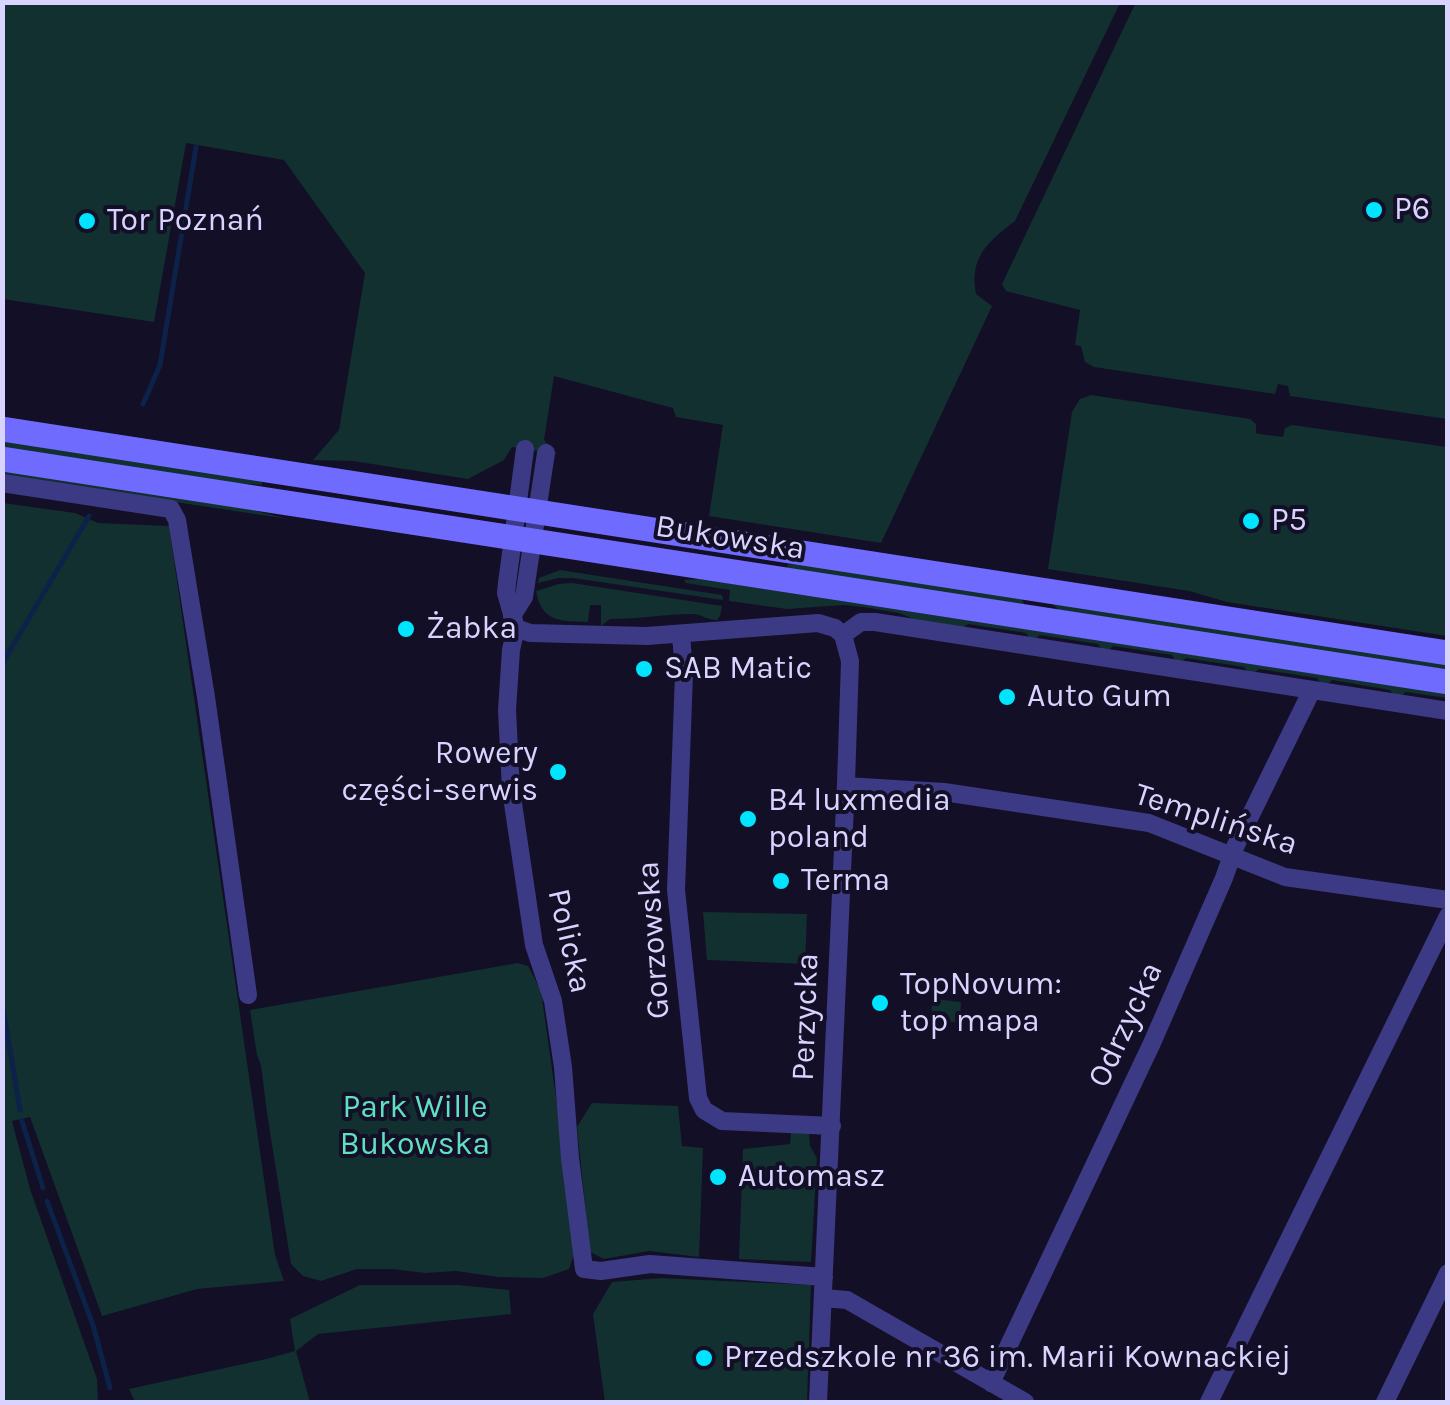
<!DOCTYPE html>
<meta charset="utf-8">
<style>
body{margin:0}
#map{position:relative;width:1450px;height:1405px;overflow:hidden;background:#130f26;font-family:Karla,sans-serif}
canvas{display:block}
.frame{position:absolute;inset:0;border:5px solid #d9d4ff;pointer-events:none}
</style>
<div id="map">
<canvas width="1450" height="1405"></canvas>
<div class="frame"></div>
</div>
<script>
const g = document.querySelector('canvas').getContext('2d');
g.lineJoin = 'round';
function paint(path, color) {
  g.fillStyle = color;
  g.fill(path, 'evenodd');
}
function strokePath(path, color, width, dash) {
  g.strokeStyle = color;
  g.lineWidth = width;
  g.lineCap = dash ? 'butt' : 'round';
  g.setLineDash(dash || []);
  g.stroke(path);
}
function label(font, color, halo, rows, align = 'center') {
  g.font = font + ' Karla,sans-serif';
  g.lineWidth = 8;
  g.setLineDash([]);
  g.textBaseline = 'middle';
  g.strokeStyle = halo;
  g.fillStyle = color;
  for (const [text, x, y, turn = 0] of rows) {
    g.save();
    g.translate(x, y);
    g.rotate((+turn || 0) * Math.PI / 180);
    g.textAlign = isNaN(turn) ? turn : align;
    if (halo) g.strokeText(text, 0, 0);
    g.fillText(text, 0, 0);
    g.restore();
  }
}
paint(new Path2D(`
 M1136 2 1447 3V419L1290 396 1288 386 1278 384 1275 394 1094 367 1085 362 1081 346 1075 345 1080 310 1006 291 1002 284Z
 M2 3H1120L1015 221C988 242 969 257 976 294L992 306 881 543 709 516 723 425 676 417 673 408 554 376 544 440 557 454 512 447 504 460 468 479 353 461 313 460 339 430 365 273 284 160 186 143 154 322 3 299Z
 M1091 395 1250 419 1256 424V433L1259 434 1283 437 1285 428 1292 425 1447 447V636L1227 602 1189 591 1048 569 1072 412 1080 399Z
 M2 440 262 480V485L220 482 3 448Z
 M2 470 244 508 288 519 3 476Z
 M3 503 75 513 98 523 169 526 275 1255 284 1281 197 1289 102 1316 30 1117 12 1121 30 1189 97 1379 98 1402H3Z
 M788 564 810 565 1021 597 1025 606 787 569Z
 M560 570 722 595 723 600 573 578H558L538 583 539 578Z
 M699 579 1447 694V698L1406 692 1399 697 1394 696 1390 690 1332 680 1326 686 1321 685 1317 678 1259 669 1253 674H1249L1244 667 1186 658 1180 663 1176 662 1172 655 1113 646 1107 652 1102 651 1098 644 1040 635 1034 640 1030 639 1026 633 968 624 961 629 923 623 899 613 863 607 843 605 787 609 729 601 730 590 686 583 684 580Z
 M572 583 722 606 720 616 717 620C707 620 703 615 694 614 666 614 638 619 610 619L601 626V605H590L588 622C561 621 542 623 536 591L559 584Z
 M1050 602 1447 663V671L1059 610Z
 M703 912 807 914 805 964 707 960Z
 M518 963 528 966 541 991 577 1246 569 1269 543 1278 498 1277 456 1271 425 1273 393 1269H357L321 1281 303 1276 291 1264 267 1113 261 1065 257 1055 250 1010Z
 M935 999 961 1002 960 1019 957 1022 934 1021 931 1019 932 1002Z
 M592 1103 678 1106 682 1146 703 1148 699 1257 649 1251 604 1259 590 1252 577 1127Z
 M791 1132 809 1133 810 1146 817 1158 811 1262 739 1259 743 1149 790 1144Z
 M661 1278 811 1285 807 1402H605L593 1314 612 1282Z
 M360 1285H458L509 1290 511 1314 318 1334 296 1351 310 1402H135L129 1389 266 1359 295 1351 290 1319Z`), '#12302f');
strokePath(new Path2D(`
 M143 404 160 365 196 147
 M2 664 89 516
 M2 1003 20 1110
 M22 1121 43 1188
 M47 1201 93 1325 110 1388`), '#0c2248', 5);
strokePath(new Path2D(`
 M525 449 507 583 506 593 516 628 530 633 647 636 818 623 835 628 843 635
 M2 483 171 509 177 520 206 697 248 995
 M512 616 524 597 546 453
 M516 628 511 650 507 710 511 790 534 945 553 1001 563 1067 570 1158 584 1269 601 1271 650 1264 824 1277
 M681 634 684 674 676 890 698 1098 704 1110 722 1121 832 1126
 M843 635 861 622H875L1448 711
 M846 786 944 792 1149 823 1285 877 1448 900
 M823 1298 847 1300 1025 1402
 M991 1383 1152 1043 1224 878 1235 847 1312 690
 M818 1402 846 783 850 661 843 635
 M1209 1402 1448 916
 M1385 1402 1448 1273`), '#3d3a85', 18);
strokePath(new Path2D(`
 M2 429 1448 653
 M2 459 1448 682`), '#6f6bff', 25);
for (const [x, y, r, color] of [
 [1374,210,10,"#00e5ff"],
 [87,221,10,"#00e5ff"],
 [1251,521,10,"#00e5ff"],
 [406,629,10,"#00e5ff"],
 [644,669,10,"#00e5ff"],
 [1007,697,10,"#00e5ff"],
 [558,772,10,"#00e5ff"],
 [748,819,10,"#00e5ff"],
 [781,881,10,"#00e5ff"],
 [880,1003,10,"#00e5ff"],
 [718,1177,10,"#00e5ff"],
 [704,1358,10,"#00e5ff"]
]) {
  const dot = new Path2D();
  dot.arc(x, y, r, 0, 2 * Math.PI);
  g.fillStyle = color;
  g.fill(dot);
  strokePath(dot, '#130f26', 4);
}
label('32px', '#d9d4ff', '#130f26', [
 ["P6",1394,210],
 ["Tor Poznań",107,221],
 ["P5",1271,521],
 ["Żabka",426,629],
 ["SAB Matic",664,669],
 ["Auto Gum",1027,697],
 ["Rowery",538,754,"right"],
 ["części-serwis",538,791,"right"],
 ["B4 luxmedia",768,801],
 ["poland",768,838],
 ["Terma",801,881],
 ["TopNovum:",900,985],
 ["top mapa",900,1022],
 ["Automasz",738,1177],
 ["Przedszkole nr 36 im. Marii Kownackiej",724,1358]
], 'left');
label('32px', '#d9d4ff', '#130f26', [
 ["Bukowska",730,538,9],
 ["Templińska",1216,820,18],
 ["Gorzowska",654,940,-94],
 ["Policka",569,941,77],
 ["Perzycka",806,1017,-88],
 ["Odrzycka",1126,1025,-65]
]);
label('32px', '#5fe0c0', '#130f26', [
 ["Park Wille",415,1108],
 ["Bukowska",415,1145]
]);
</script>
